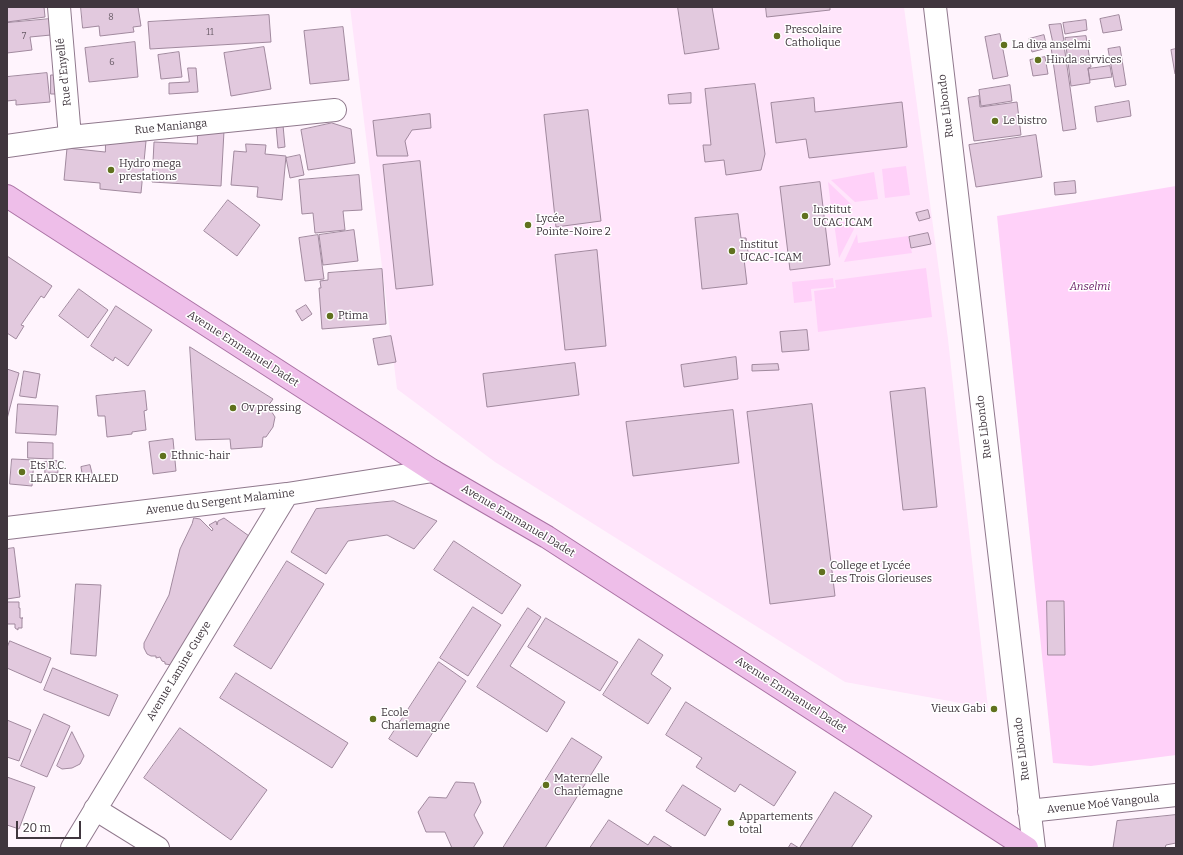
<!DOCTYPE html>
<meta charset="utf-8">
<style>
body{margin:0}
#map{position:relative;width:1183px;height:855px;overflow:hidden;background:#fff4fd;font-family:Bitter,serif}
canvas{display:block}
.frame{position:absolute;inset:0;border:8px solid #40363e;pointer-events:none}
.scale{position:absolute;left:16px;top:821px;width:65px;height:18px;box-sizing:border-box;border:2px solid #40363e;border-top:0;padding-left:5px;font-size:12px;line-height:14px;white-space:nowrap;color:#40363e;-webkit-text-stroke:3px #fff;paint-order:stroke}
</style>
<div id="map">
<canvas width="1183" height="855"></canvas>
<div class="frame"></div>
<div class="scale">20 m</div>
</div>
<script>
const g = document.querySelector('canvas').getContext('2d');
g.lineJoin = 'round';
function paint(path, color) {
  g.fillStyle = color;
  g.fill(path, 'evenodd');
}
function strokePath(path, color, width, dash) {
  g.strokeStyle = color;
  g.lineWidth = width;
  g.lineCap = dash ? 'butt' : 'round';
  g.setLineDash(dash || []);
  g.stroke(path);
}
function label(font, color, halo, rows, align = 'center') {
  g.font = font + ' Bitter,serif';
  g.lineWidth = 3;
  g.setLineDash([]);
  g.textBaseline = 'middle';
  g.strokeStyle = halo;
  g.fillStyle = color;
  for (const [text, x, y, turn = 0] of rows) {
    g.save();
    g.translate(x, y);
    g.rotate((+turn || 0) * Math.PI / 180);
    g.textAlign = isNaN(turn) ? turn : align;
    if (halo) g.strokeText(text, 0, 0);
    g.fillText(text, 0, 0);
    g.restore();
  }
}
paint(new Path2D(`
 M350 7H904L948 339 988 708 845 682 495 462 397 389Z`), '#ffe5fb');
paint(new Path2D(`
 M906 166 910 195 885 198 882 169Z
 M874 172 878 199 855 202 831 180Z
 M828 182 851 204 852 213 832 215Z
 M1176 186V755L1091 766 1053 763 997 216Z
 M853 221 854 229 839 258 834 223Z
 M857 234 858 243 908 236 912 253 844 262Z
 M926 268 932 317 818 332 814 291 836 288 835 280Z
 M833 278 834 287 811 289 812 301 794 303 792 282Z`), '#ffd1f9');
const building = new Path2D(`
 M7 7H44L45 17 7 22Z
 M81 7H138L141 26 133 27 134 32 100 36 99 26 83 28Z
 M678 7H712L719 49 685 54Z
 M766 7H830V10L767 17Z
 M269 15 271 42 150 49 148 22Z
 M1119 15 1122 30 1103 33 1100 19Z
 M50 19 51 35 30 37 32 50 7 53V23Z
 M1086 20 1087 30 1065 34 1063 23Z
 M1061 24 1064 41 1053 43 1049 25Z
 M343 27 349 80 310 84 304 31Z
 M1000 34 1008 76 993 79 985 37Z
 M1044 35 1047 48 1032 52 1029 39Z
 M1086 36 1091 67 1088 68 1090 83 1071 86 1065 38Z
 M135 42 138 77 89 82 85 48Z
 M1064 45 1076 129 1063 131 1051 47Z
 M264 47 271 89 231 96 224 53Z
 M1120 47 1126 85 1115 87 1108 49Z
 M1176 49V74H1175L1171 50Z
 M179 52 182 77 161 79 158 55Z
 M1045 57 1048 74 1033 76 1030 60Z
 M1110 66 1112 77 1090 80 1088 69Z
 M188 68H196L198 92 169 94V83L189 82Z
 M47 73 50 102 16 105V100L7 101V77Z
 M51 75H61V94H51Z
 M755 84 765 154 761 170 726 175 724 160 705 162 703 145H711L705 89Z
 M1010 85 1012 101 981 106 979 90Z
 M691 93V103L669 104 668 95Z
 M979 96 980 107 1017 102 1021 135 974 141 968 98Z
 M814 98 815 112 902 102 907 147 809 158 806 139 776 143 771 103Z
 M1129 101 1131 116 1097 122 1095 107Z
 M588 110 601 221 556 227 544 115Z
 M430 114 431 128 412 130 405 141 408 156H377L373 121Z
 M332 123 351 129 355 163 308 170 301 130Z
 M283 125 285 147 278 148 276 126Z
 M198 129 224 131 221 186 152 182 154 142 197 144Z
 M1036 135 1042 177 976 187 969 145Z
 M106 137 146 141 141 193 100 189V183L64 180 67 148 105 152Z
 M246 144 266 145 265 154 286 156 282 200 257 197 258 187 231 185 234 151 246 152Z
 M300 155 304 175 290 178 286 158Z
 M420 161 433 285 396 289 383 165Z
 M359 175 362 210 343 211 345 230 315 233 313 213 302 214 299 180Z
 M1075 181 1076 193 1055 195 1054 183Z
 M820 182 830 265 790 270 780 187Z
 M228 200 260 225 237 256 204 231Z
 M928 210 930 218 919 221 916 213Z
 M738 214 741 238H746L749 259H744L747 284 702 289 695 218Z
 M354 230 358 261 323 265 319 235Z
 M928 233 931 244 911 248 909 237Z
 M318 235 324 279 305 281 299 238Z
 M597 250 606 346 565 350 555 255Z
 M7 256 52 286 44 298 41 296 21 325 24 326 16 339 7 333Z
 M382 269 386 324 322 329 319 288H321L320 281 328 280V273Z
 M79 289 108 310 88 338 59 316Z
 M306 305 312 314 302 321 296 311Z
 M116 306 152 330 128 366 115 357 113 361 91 346Z
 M807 330 809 350 782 352 780 332Z
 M391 336 396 362 378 365 373 339Z
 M190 347 273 399 268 406 275 417 273 427 266 437H263L262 447 231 449 230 439 196 440Z
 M736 357 738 379 684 387 681 365Z
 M575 363 579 395 487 407 483 374Z
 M778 364 779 370 752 371V365Z
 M7 369 19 373 7 419Z
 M24 371 40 374 36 398 20 396Z
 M925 388 937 507 903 510 890 392Z
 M145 391 147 410 144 411 146 430 132 432V434L107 437 105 416H98L96 396Z
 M18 404 58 406 56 435 16 433Z
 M812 404 835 596 770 604 747 412Z
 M733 410 739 463 633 476 626 422Z
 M173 439 176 471 153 474 149 442Z
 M28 442 53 443V459L28 458Z
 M12 459 34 460 32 486 10 484Z
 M57 461 58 473H45L44 462Z
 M90 465 93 477 83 479 81 467Z
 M394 501 437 521 414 549 387 535 348 541 326 574 291 552 316 509Z
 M194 518 200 519 212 531 213 529 209 525 216 521 217 525 218 521 224 518 256 541 172 665 165 664V662L162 661 160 657 156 658V656H151L147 654 144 648V643L169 595 180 549 192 524Z
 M454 541 521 585 502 614 434 570Z
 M14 548 20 597 7 599V549Z
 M287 561 324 584 271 669 234 646Z
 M76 584 101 585 96 656 71 654Z
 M1047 601H1064L1065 655H1048Z
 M7 602H19V608H20V618H23H22V628H18V630L15 628V624H7Z
 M473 607 501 625 468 676 440 658Z
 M528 608 541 617 510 666 565 702 547 732 477 687Z
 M546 618 618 662 600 691 528 647Z
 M639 639 663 655 651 674 671 688 648 724 603 695Z
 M10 641 51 658 41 683 7 668V648Z
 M439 662 466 681 417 757 389 739Z
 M53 668 118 695 109 716 44 690Z
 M236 673 348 743 332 768 220 698Z
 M686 702 796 772 774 806 740 784 735 792 696 767 702 758 666 735Z
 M44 714 70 726 47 777 21 766Z
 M7 720 31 730 19 761 7 757Z
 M180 728 267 790 231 840 144 778Z
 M72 732 84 756 80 764 72 768 62 769 57 766Z
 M572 738 602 757 545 848H503Z
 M7 777 35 787 19 829 7 825Z
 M456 782 474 783 481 802 474 815 483 833 473 848H452L445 832H426L418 812 429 797 446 798Z
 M683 785 721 809 705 836 666 811Z
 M835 792 872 816 851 848H788L791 843 799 848Z
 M1176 815V843L1166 845 1165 848H1113L1117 821Z
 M609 820 648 845 654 836 673 848H590Z`);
paint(building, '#e2c9de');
strokePath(building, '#a1899e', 1);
const street = new Path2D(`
 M59 7 70 137
 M935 7 1034 848
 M7 146 70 137 335 110
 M7 528 287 494 433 471
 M95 809 158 848
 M1029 811 1176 795
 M72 848 287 494`);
const primary = new Path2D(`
 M7 196 433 471 547 537 1027 848`);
strokePath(street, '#90798d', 24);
strokePath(primary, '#aa72a4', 24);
strokePath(street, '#fff', 22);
strokePath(primary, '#eebee9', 22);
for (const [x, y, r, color] of [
 [777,36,4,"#60711e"],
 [1004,45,4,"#60711e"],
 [1038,60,4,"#60711e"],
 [995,121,4,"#60711e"],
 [111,170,4,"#60711e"],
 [805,216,4,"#60711e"],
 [528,225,4,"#60711e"],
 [732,251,4,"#60711e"],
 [330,316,4,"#60711e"],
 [233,408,4,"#60711e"],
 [163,456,4,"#60711e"],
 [22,472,4,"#60711e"],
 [822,572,4,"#60711e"],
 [994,709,4,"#60711e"],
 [373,719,4,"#60711e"],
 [546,785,4,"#60711e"],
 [731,823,4,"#60711e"]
]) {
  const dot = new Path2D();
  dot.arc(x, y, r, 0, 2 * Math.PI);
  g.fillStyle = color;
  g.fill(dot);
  strokePath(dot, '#fff', 1.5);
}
label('9px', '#685b66', null, [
 ["8",111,17],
 ["11",210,32],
 ["7",24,36],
 ["6",112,62]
]);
label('11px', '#40363e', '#fff', [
 ["Prescolaire",785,30],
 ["Catholique",785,43],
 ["La diva anselmi",1012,45],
 ["Hinda services",1046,60],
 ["Le bistro",1003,121],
 ["Hydro mega",119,164],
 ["prestations",119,177],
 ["Institut",813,210],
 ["UCAC ICAM",813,223],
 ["Lycée",536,219],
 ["Pointe-Noire 2",536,232],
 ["Institut",740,245],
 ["UCAC-ICAM",740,258],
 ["Ptima",338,316],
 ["Ov pressing",241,408],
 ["Ethnic-hair",171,456],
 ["Ets R.C.",30,466],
 ["LEADER KHALED",30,479],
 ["College et Lycée",830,566],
 ["Les Trois Glorieuses",830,579],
 ["Vieux Gabi",986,709,"right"],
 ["Ecole",381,713],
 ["Charlemagne",381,726],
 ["Maternelle",554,779],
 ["Charlemagne",554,792],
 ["Appartements",739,817],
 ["total",739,830]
], 'left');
label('11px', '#40363e', '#fff', [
 ["Rue d'Enyellé",64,72,-96],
 ["Rue Libondo",946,106,-97],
 ["Rue Manianga",171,127,-6],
 ["Avenue Emmanuel Dadet",243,349,33],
 ["Rue Libondo",984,427,-97],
 ["Avenue du Sergent Malamine",220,502,-7],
 ["Avenue Emmanuel Dadet",518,521,31],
 ["Avenue Lamine Gueye",179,671,-59],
 ["Avenue Emmanuel Dadet",791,695,33],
 ["Rue Libondo",1022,749,-97],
 ["Avenue Moé Vangoula",1103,804,-6]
]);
label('italic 11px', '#681d64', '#fff', [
 ["Anselmi",1090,287]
]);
</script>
